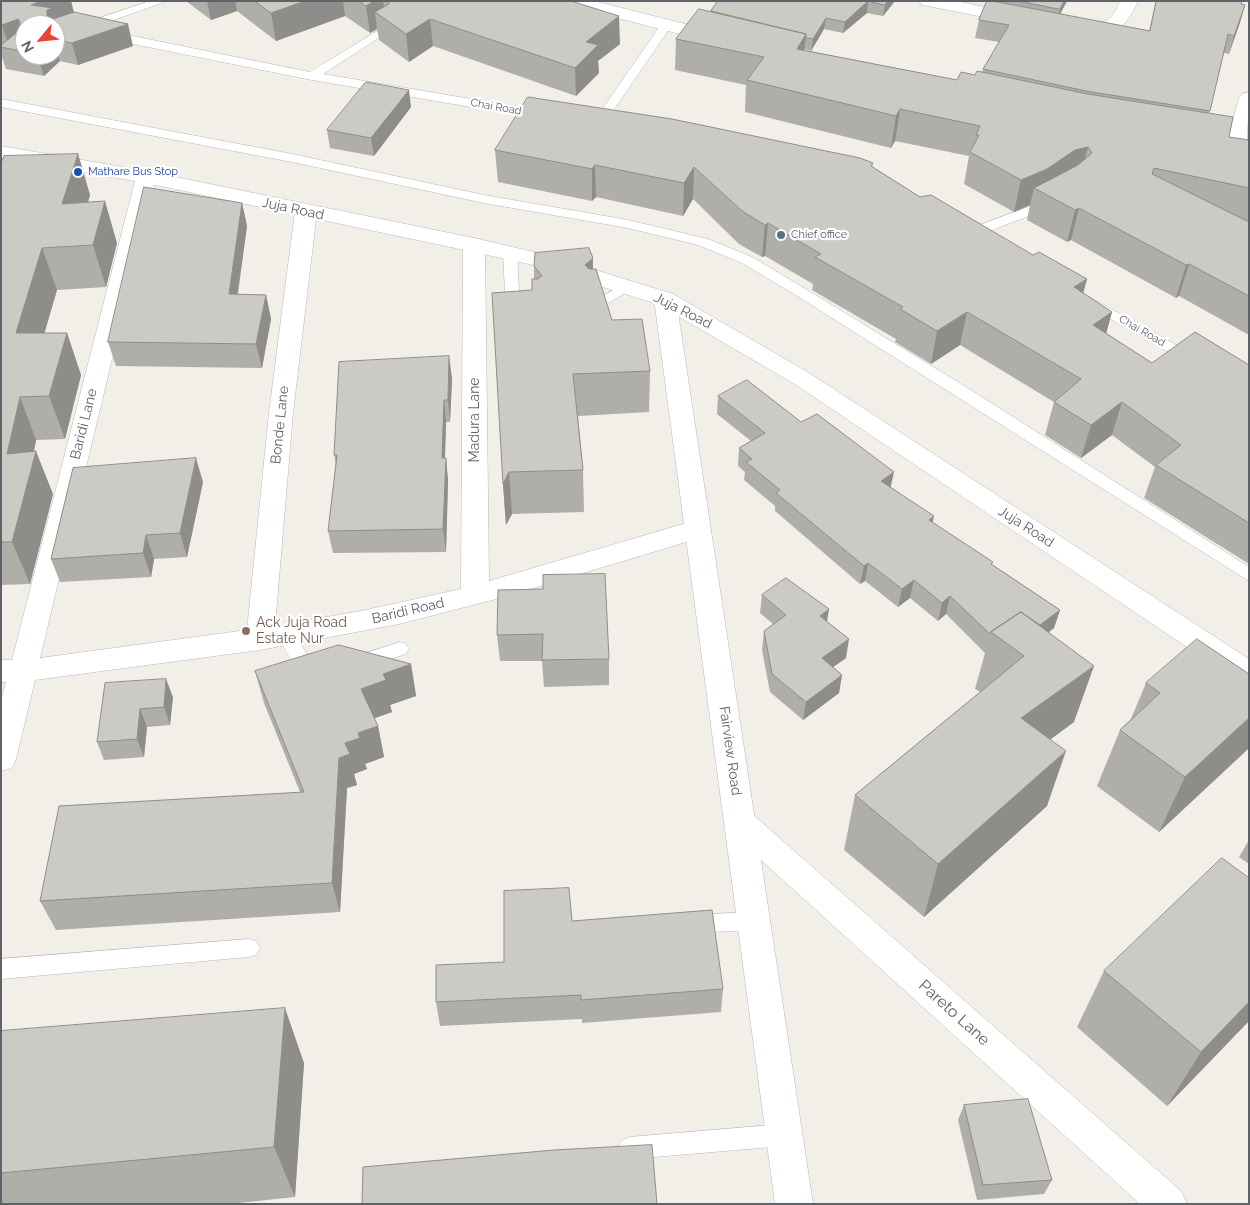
<!DOCTYPE html>
<style>
body{margin:0}
#map{position:relative;width:1250px;height:1205px;overflow:hidden;background:#f1efe8;font-family:Raleway,sans-serif}
canvas{display:block}
.frame{position:absolute;inset:0;border:2px solid #5f6368;pointer-events:none}
.north{position:absolute;left:15px;top:15px;width:50px;height:50px;box-sizing:border-box;background:#fff;border:1px solid #bfc1c3;border-radius:50%;rotate:242deg;font-size:14px;font-weight:700;line-height:20px;text-align:center;color:#5f6368}
.north::after{content:'';display:block;margin:auto;width:18px;height:22px;background:#ea4335;clip-path:polygon(50% 0,100% 100%,50% 72%,0 100%)}
</style>
<div id="map">
<canvas width="1250" height="1205"></canvas>
<div class="frame"></div>
<div class="north">N</div>
</div>
<script>
const g = document.querySelector('canvas').getContext('2d');
g.lineJoin = 'round';
function strokePath(path, color, width, dash) {
  g.strokeStyle = color;
  g.lineWidth = width;
  g.lineCap = dash ? 'butt' : 'round';
  g.setLineDash(dash || []);
  g.stroke(path);
}
function paint(path, color) {
  g.fillStyle = color;
  g.fill(path, 'evenodd');
}
function label(font, color, halo, rows, align = 'center') {
  g.font = font + ' Raleway,sans-serif';
  g.lineWidth = 4.5;
  g.setLineDash([]);
  g.textBaseline = 'middle';
  g.strokeStyle = halo;
  g.fillStyle = color;
  for (const [text, x, y, turn = 0] of rows) {
    g.save();
    g.translate(x, y);
    g.rotate((+turn || 0) * Math.PI / 180);
    g.textAlign = isNaN(turn) ? turn : align;
    if (halo) g.strokeText(text, 0, 0);
    g.fillText(text, 0, 0);
    g.restore();
  }
}
const service = new Path2D(`
 M150 1H167L55 41V33Z
 M666 22 672 25 604 124 602 127H594L592 124 662 23Z
 M387 25 391 26V30L323 74 542 111 548 115 542 119 312 80 108 39 102 35 108 31 310 72Z
 M1 99 292 154 484 195 628 220 708 239 752 257 804 288 974 392 1249 567V581L794 294 742 263 698 245 628 228 484 203 292 162 1 107Z
 M1050 199 1055 200 1057 203 1055 206 976 236 971 237 964 233 966 230Z
 M510 249 517 253 519 291 533 310 531 313H521L505 291 503 253Z
 M627 282 632 283 634 286 632 289 600 308H590L588 305Z
 M1091 298 1198 357 1201 360 1193 365 1188 363 1086 305 1084 302Z
 M286 627 292 629 308 656 325 672 322 677C299 684 286 650 277 634L280 629Z
 M400 642 406 644 409 649 406 654 356 670 350 668 347 663 350 658Z
 M755 912 762 915 765 921 762 927 755 930 690 933 683 930 680 924 683 918 690 915Z
 M249 939 256 941 260 948 256 955 249 957 1 979V959Z
 M784 1124 792 1127 795 1135 792 1143 784 1146 630 1159 622 1156 618 1148 622 1140 630 1137Z`);
const minor = new Path2D(`
 M563 1H594L725 34 728 38 725 42 719 44 566 5Z
 M919 1H956L1019 14 1025 15 1028 19 1025 23 1019 24 928 6 922 5Z
 M1120 1H1138C1125 32 1107 41 1075 33L1072 29 1075 25C1100 19 1107 32 1120 1Z
 M1249 92 1247 142 1244 146 1237 148 1230 146 1227 142 1239 98 1242 94Z
 M146 171 153 173 156 177 40 658 247 630 269 413 295 211 299 207 306 205 313 207 317 211 293 413 275 626 361 611 461 589 463 245 466 240 474 238 482 240 485 245 489 581 697 520 706 522 710 529 706 536 504 597 399 624 260 650 35 680 16 759 12 768 1 771V700L6 682H1V660H12L136 177 139 173Z
 M740 809 751 813 1181 1191 1187 1204H1140L729 831 724 822 729 813Z`);
const tertiary = new Path2D(`
 M665 292 673 294 676 299 813 1204H775L654 299 657 294Z`);
const secondary = new Path2D(`
 M1 146 146 171 474 238 547 255 673 294 809 373 1249 659V685L1239 682 793 383 657 304 533 265 474 252 146 183 1 158Z`);
strokePath(service, '#b5b8bc', 1);
strokePath(minor, '#b5b8bc', 1);
strokePath(tertiary, '#b5b8bc', 1);
strokePath(secondary, '#b6babf', 1);
paint(service, '#fff');
paint(minor, '#fff');
paint(tertiary, '#fff');
paint(secondary, '#fff');
paint(new Path2D(`
 M1 1H71L74 12 133 46 78 65 60 61 44 76 6 69 1 54ZM25 25H55V55H25Z
 M186 1H571L620 44 598 61 599 73 576 96 433 46 409 62 379 40 377 29 370 33 345 16 276 41 237 11 211 20Z
 M718 1H895L883 16 867 13 843 33 824 29 811 51 805 49 804 50 957 80 975 75 982 72 983 69 999 42 975 38 979 20 987 1H1067L1060 14 1149 31 1156 1 1245 5 1229 54 1224 53 1209 113 1229 137 1249 140V335L1179 296 1176 298 1071 240 1067 242 1027 220 1030 205 1014 212 964 184 969 156 895 141 891 148 745 112 746 85 675 70 676 39 711 11Z
 M411 107 374 156 330 148 327 130Z
 M495 150 873 163 872 167 920 197 1033 255 1087 279 1083 293 1112 312 1106 333 1152 363 1249 365V564L1144 498 1155 467 1112 435 1081 458 1045 435 1054 402 960 345 931 364 895 342 896 339 812 290 813 284 765 256 762 257 739 244 693 199 683 216 596 197 592 201 498 182Z
 M78 154 90 195 88 202 117 243 106 287 57 290 44 333H67L81 375 65 439 36 440 34 452 53 494 30 584 1 585V163Z
 M242 203 247 226 238 294 266 295 271 319 262 368 116 366 108 342Z
 M534 266 593 269 612 320 650 371 649 412 578 416 583 470 584 512 512 514 506 525 503 484 532 290 534 279Z
 M449 356 452 379 450 422H446L445 458H446L448 481 446 552 333 553 328 531 336 465 334 455Z
 M718 396 801 422 891 487 933 523 993 565 1060 610 1054 628 1049 632 1074 722 1050 739 1047 806 924 917 844 850 855 795 980 692 975 689 985 653 946 614 938 621 910 598 898 607 865 581 860 584 775 511V506L744 480 745 472 738 466 739 448 751 441 717 414Z
 M203 482 187 557 154 559 151 577 60 582 51 559Z
 M498 590 609 659V685L544 687 542 661H500L497 635Z
 M762 595 827 622 846 658 833 667 842 675 839 693 803 720 770 692 762 650 764 631 773 624 760 613Z
 M411 664 416 696 390 705 392 712 374 718 378 726 384 757 365 764 367 769 354 774 357 785 347 788 340 912 56 930 40 901 300 792 264 703 255 671Z
 M1249 674V747L1248 749 1159 832 1097 786 1120 730 1131 719 1146 683Z
 M105 683 173 697 170 725 147 727 144 757 104 760 97 742Z
 M1249 840V864L1239 857Z
 M1249 878V1021L1167 1106 1077 1027 1104 971Z
 M572 921 723 989 721 1012 582 1023V1019L440 1026 436 1002Z
 M1 1031 304 1063 295 1197 229 1204H1Z
 M964 1105 1052 1180 1044 1194 977 1200 958 1120Z`), '#afaea9');
paint(new Path2D(`
 M41 1H71L74 14 49 25 31 5Z
 M207 1H235L237 11 211 20Z
 M305 1H343L345 16 276 41 271 13Z
 M374 1H383L386 20 375 12 377 29 370 33 366 6Z
 M868 1 867 13 843 33 845 22Z
 M887 1H895L883 16 885 5Z
 M1064 1H1067L1058 18 1060 9Z
 M1245 5 1240 23 1229 54 1234 36Z
 M619 16 620 44 598 61 599 73 576 96 575 68 586 42Z
 M826 18 824 29 811 51 813 39Z
 M18 19 24 41 9 47 2 25Z
 M430 19 433 46 409 62 406 34Z
 M128 24 133 46 78 65 72 43Z
 M806 34 803 65 797 49Z
 M55 44 60 61 44 76 37 55H55Z
 M409 90 411 107 374 156 371 138Z
 M900 109 895 141 891 148 896 116Z
 M1088 147 1080 179 1034 188 1030 205 1014 212 1021 180 1075 150Z
 M78 154 90 195 76 246 62 204Z
 M595 165 596 197 592 201V169Z
 M694 167 693 199 683 216 684 183Z
 M105 201 117 243 106 287 93 245Z
 M242 203 247 226 234 318 229 294Z
 M1079 208 1071 240 1067 242 1075 210Z
 M768 223 765 256 762 257 765 225Z
 M42 248 57 290 32 376 16 333Z
 M593 258V300L585 265Z
 M1189 264 1179 296 1176 298 1186 265Z
 M1087 279 1078 312 1074 287Z
 M266 295 271 319 262 368 256 344Z
 M967 312 960 345 931 364 937 331Z
 M1112 312 1103 345 1093 325Z
 M67 333 81 375 65 439 49 396Z
 M449 356 452 379 450 422 448 400Z
 M20 397 36 440 27 485 36 451 53 494 30 584 12 542 7 454Z
 M444 400 446 422 444 481 442 458Z
 M1122 402 1112 435 1081 458 1091 425Z
 M196 458 203 482 187 557 180 533Z
 M446 458 448 481 446 552 443 529Z
 M509 472 512 514 506 525 503 484Z
 M894 472 890 490 881 481Z
 M934 516 930 535 929 520Z
 M146 535 154 559 151 577 143 553Z
 M868 563 865 581 860 584 864 566Z
 M914 580 910 598 898 607 902 589Z
 M950 596 946 614 938 621 942 603Z
 M829 609 826 628 820 616Z
 M1060 610 1054 628 1021 654 1012 647Z
 M849 639 846 658 819 677 822 658Z
 M411 664 416 696 390 705 392 712 367 721 361 689 383 674Z
 M1094 666 1074 722 1004 774 1021 718Z
 M842 675 839 693 803 720 806 702Z
 M166 679 173 697 170 725 164 707Z
 M140 709 147 727 144 757 137 739Z
 M1249 718V747L1248 749 1159 832 1185 777Z
 M378 726 384 757 365 764 367 769 354 774 357 785 347 788 340 912 332 883 339 758 345 743 358 733Z
 M1066 751 1047 806 924 917 938 864Z
 M1249 1002V1021L1167 1106 1201 1052Z
 M285 1008 304 1063 295 1197 274 1147Z`), '#8f8d8a');
const building = new Path2D(`
 M1 1H41L31 5 53 8 47 10V21L74 12 128 24 72 43 55 40V25H25V52L1 47V45L20 30V21L18 19 2 25H1Z
 M255 1H305L271 13Z
 M360 1H374L366 6Z
 M389 1H571L619 16 586 42 598 45 575 68 430 19 406 34 375 12 389 4Z
 M718 1H868L845 22 826 18 813 39 806 38V34L711 11Z
 M869 1H887L885 5Z
 M987 1H993L1150 31 1156 1H1242L1241 4 1245 5 1234 36 1228 34 1210 111 1086 91 983 69 1009 25 979 20Z
 M1018 1H1064L1060 9Z
 M699 9 806 34 797 49 957 80 961 72 975 75 977 71 1088 94 1233 117 1229 137 1249 140V188L1154 168 1152 174 1249 222V296L1189 264 1186 265 1079 208 1075 210 1034 188 1078 165 1092 153 1088 147 1075 150 1047 169 1021 180 970 152 979 135H976L980 126 900 109 896 116 747 80 764 57 676 39Z
 M366 82 409 90 371 138 327 130Z
 M528 97 672 119 860 158 873 163 871 166 920 197 931 195 1033 255 1039 252 1087 279 1074 287 1112 312 1093 325 1152 363 1195 332 1249 365V523L1156 465 1181 445 1122 402 1091 425 1054 402 1081 379 967 312 937 331 900 309 903 307 815 257 821 254 768 223 765 225 742 211 694 167 684 183 595 165 592 169 495 150Z
 M78 154 62 204 105 201 93 245 42 248 16 333H67L49 396 20 397 7 454 36 451 12 542H1V163L4 156Z
 M144 187 242 203 229 294 266 295 256 344 108 342Z
 M589 248 593 258 585 265 589 269H596L612 320 642 319 650 371 573 374 583 470 509 472 503 484 492 293 532 290V279H538L542 276 534 266 535 253Z
 M449 356 448 400H444L442 458H446L443 529 328 531 337 455H334L339 362Z
 M747 380 801 422 817 414 894 472 881 481 934 516 929 520 993 562 991 564 1060 610 1040 625 1021 612 991 632 990 634 950 596 942 603 914 580 902 589 868 563 864 566 776 493 780 490 746 462 752 459 739 448 765 433 718 396Z
 M196 458 180 533 146 535 143 553 51 559 73 468Z
 M605 574 609 659 542 660 543 634 497 635 498 590 543 589V575Z
 M786 578 829 609 820 616 849 639 822 658 842 675 806 702 772 674 764 631 786 615 762 595Z
 M1021 612 1094 666 1021 718 1066 751 938 864 855 795 1024 656 991 632Z
 M1197 639 1249 674V718L1185 777 1120 730 1160 693 1146 683Z
 M339 645 411 664 383 674 386 680 361 689 378 726 358 733 360 738 345 743 350 754 339 758 332 883 40 901 59 806 304 792 255 671Z
 M166 679 164 707 140 709 137 739 97 742 105 683Z
 M1222 858 1249 878V1002L1201 1052 1104 971Z
 M569 888 572 921 712 910 723 989 581 1000V995L436 1002V965L504 962V891Z
 M285 1008 274 1147 1 1173V1031Z
 M1028 1099 1052 1180 983 1185 964 1105Z
 M652 1145 657 1204H362L363 1167 554 1150Z`);
paint(building, '#cccac5');
strokePath(building, '#8f8d8a', 1);
for (const [x, y, r, color] of [
 [78,172,5,"#1a4fb4"],
 [781,235,5,"#5c6f8a"],
 [246,631,5,"#8d6e63"]
]) {
  const dot = new Path2D();
  dot.arc(x, y, r, 0, 2 * Math.PI);
  g.fillStyle = color;
  g.fill(dot);
  strokePath(dot, '#fff', 2);
}
label('11px', '#5f6368', '#fff', [
 ["Chai Road",496,107,10],
 ["Chai Road",1142,331,30]
]);
label('11px', '#164399', '#fff', [
 ["Mathare Bus Stop",88,172]
], 'left');
label('11px', '#4e5e75', '#fff', [
 ["Chief office",791,235]
], 'left');
label('14px', '#5f6368', '#fff', [
 ["Juja Road",293,209,12],
 ["Juja Road",683,311,27],
 ["Madura Lane",475,420,-90],
 ["Baridi Lane",84,424,-76],
 ["Bonde Lane",280,425,-84],
 ["Juja Road",1026,527,33],
 ["Baridi Road",408,611,-13],
 ["Fairview Road",730,751,82]
]);
label('14px', '#785e54', '#fff', [
 ["Ack Juja Road",256,623],
 ["Estate Nur",256,639]
], 'left');
label('16px', '#5f6368', '#fff', [
 ["Pareto Lane",954,1013,42]
]);
</script>
